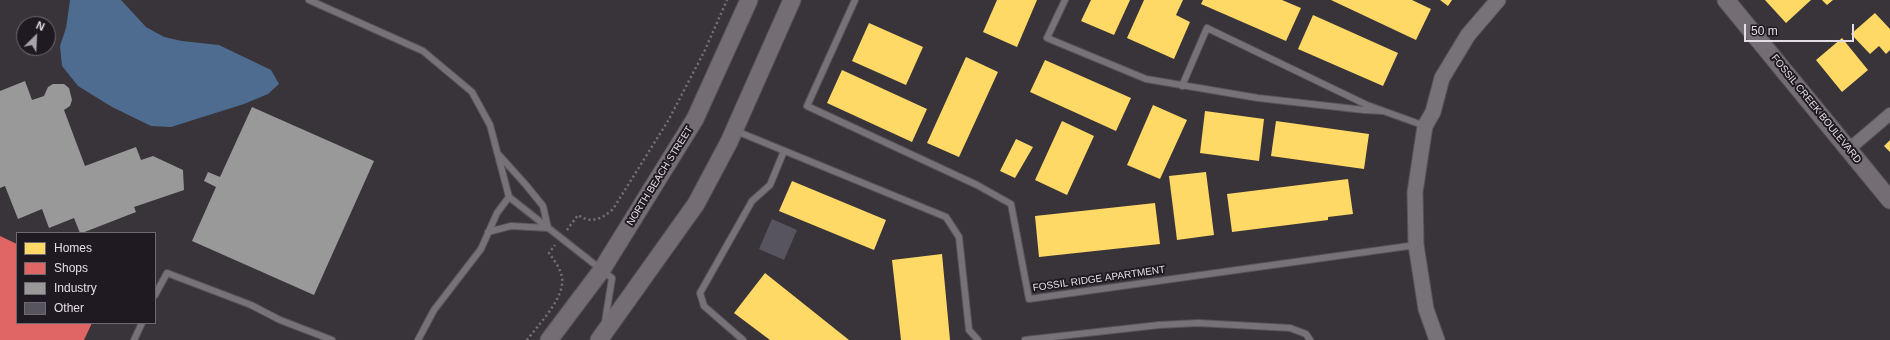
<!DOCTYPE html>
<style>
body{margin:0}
#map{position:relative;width:1890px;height:340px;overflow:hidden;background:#39343a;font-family:Helvetica,sans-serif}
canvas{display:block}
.legend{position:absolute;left:16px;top:232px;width:140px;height:92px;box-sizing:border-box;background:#1f1a21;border:1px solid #6e6870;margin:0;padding:5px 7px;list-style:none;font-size:12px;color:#e4dde6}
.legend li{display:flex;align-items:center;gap:8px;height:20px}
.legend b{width:20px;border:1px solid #6e6870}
.north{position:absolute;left:16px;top:16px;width:40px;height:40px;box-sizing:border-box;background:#1f1a21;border:1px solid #6e6870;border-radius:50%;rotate:24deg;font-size:11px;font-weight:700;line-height:16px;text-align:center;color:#e4dde6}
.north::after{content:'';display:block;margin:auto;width:14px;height:18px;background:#a8a2aa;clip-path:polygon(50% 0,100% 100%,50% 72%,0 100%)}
.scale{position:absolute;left:1744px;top:24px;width:110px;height:18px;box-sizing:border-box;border:2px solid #e4dde6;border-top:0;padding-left:5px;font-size:12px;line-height:14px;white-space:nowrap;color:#e4dde6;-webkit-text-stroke:3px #1f1a21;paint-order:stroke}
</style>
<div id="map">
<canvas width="1890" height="340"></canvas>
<ul class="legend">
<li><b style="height:11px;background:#ffd966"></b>Homes</li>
<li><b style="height:11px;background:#e06666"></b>Shops</li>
<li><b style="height:11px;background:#999"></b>Industry</li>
<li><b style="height:11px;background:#575460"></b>Other</li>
</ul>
<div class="north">N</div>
<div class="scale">50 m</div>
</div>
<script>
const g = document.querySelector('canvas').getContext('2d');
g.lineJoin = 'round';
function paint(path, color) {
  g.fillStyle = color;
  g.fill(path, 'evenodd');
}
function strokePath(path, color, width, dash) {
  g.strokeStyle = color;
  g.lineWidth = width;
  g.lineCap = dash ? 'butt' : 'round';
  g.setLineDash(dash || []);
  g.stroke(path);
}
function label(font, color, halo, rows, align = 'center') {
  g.font = font + ' Helvetica,sans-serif';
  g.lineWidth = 4;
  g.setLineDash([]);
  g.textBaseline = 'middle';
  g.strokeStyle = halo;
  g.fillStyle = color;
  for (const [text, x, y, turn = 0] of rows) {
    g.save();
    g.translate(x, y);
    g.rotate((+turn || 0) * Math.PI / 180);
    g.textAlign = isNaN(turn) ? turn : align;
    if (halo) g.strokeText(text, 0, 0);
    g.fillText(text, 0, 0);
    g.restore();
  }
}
paint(new Path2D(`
 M70 0H121L146 27 164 37 182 41 219 45 271 70 279 84 268 94 244 104 171 127 151 126 112 107 78 86 62 66 60 46 66 28Z`), '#4e6c90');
paint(new Path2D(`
 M997 0H1037L1017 47 983 32Z
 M1091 0H1130L1114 35 1081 21Z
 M1144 0H1183L1176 15 1190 22 1174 59 1127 38Z
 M1203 0H1282L1301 8 1286 41 1201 4Z
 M1331 0H1412L1431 9 1416 40Z
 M1440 0H1452L1448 6Z
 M1765 0H1811L1786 23Z
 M1822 0H1833L1827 5Z
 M1875 13 1890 29V50L1886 54 1879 46 1870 54 1851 34Z
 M1313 15 1398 53 1383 86 1298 49Z
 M869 23 923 47 906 85 852 61Z
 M1842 38 1868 70 1842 92 1816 60Z
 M966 57 998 72 959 157 927 143Z
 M1045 60 1131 98 1116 131 1030 92Z
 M842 70 927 109 912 142 827 103Z
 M1153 105 1187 120 1160 179 1127 165Z
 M1205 111 1264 119 1259 161 1200 153Z
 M1062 121 1094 136 1067 195 1035 180Z
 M1276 121 1369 134 1364 169 1271 156Z
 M1016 139 1033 147 1015 178 1000 171Z
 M1890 140V152L1884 146Z
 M1206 172 1214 235 1177 240 1169 176Z
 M1348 179 1353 214 1328 217V220L1232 232 1227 194Z
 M792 181 886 220 874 250 779 211Z
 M1155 203 1160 244 1039 257 1035 216Z
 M942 254 950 340H901L892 260Z
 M765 273 849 340H770L734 313Z`), '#ffd966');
paint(new Path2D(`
 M0 236 17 244V323H92L84 340H0Z`), '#e06666');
paint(new Path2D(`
 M25 81 32 100 44 96 48 87 53 84H64L69 88 72 100 70 106 64 110 85 166 136 147 141 160 153 156 183 170 184 190 134 207 136 212 82 233H80L74 218 49 228 42 209 18 219 5 186 0 188V91Z
 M252 107 374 161 314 295 192 241 216 187 204 181 208 172 220 177Z`), '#999');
paint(new Path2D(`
 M772 219 797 230 784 260 759 249Z`), '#575460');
const service = new Path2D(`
 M309 0 423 51 472 92 490 125 509 197 612 278 605 322
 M855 0 807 106 977 185 1011 204 1029 299 1416 245
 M1065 0 1047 38 1146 79 1258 98 1364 110 1383 111
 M1182 86 1207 28 1367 105 1425 126
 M736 131 946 217 959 237 969 330 978 340
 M488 232 511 226 548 228 543 206 526 185 499 155
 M155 295 167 273 251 305 280 320 332 340
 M134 340 142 323
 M418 340 434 310 481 249 497 213 509 197
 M743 340 704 306 700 293 752 201 770 185 784 151
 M1025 340 1159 325 1198 323 1290 328 1306 334 1310 340`);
const minor = new Path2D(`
 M1849 149 1890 114`);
const tertiary = new Path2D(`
 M1437 340 1426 309 1416 245 1415 192 1425 126 1433 112 1442 78 1468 35 1498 0`);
const secondary = new Path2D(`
 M1726 0 1890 200
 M549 340 601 271 695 119 749 0
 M599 340 696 204 729 142 792 0`);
strokePath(service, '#575359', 8);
strokePath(minor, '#575359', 14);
strokePath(tertiary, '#575359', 17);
strokePath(secondary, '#575359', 19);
strokePath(new Path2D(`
 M567 230 578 215C591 224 602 219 613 209L668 121 705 50 727 0
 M527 340C538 325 565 298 562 278 561 269 554 260 549 253L555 245`), '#747176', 2.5, [2, 3]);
strokePath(service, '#777278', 6);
strokePath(minor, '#777278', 12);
strokePath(tertiary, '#777278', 15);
strokePath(secondary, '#746d73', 17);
label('10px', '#e4dde6', '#1f1a21', [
 ["FOSSIL CREEK BOULEVARD",1816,109,51],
 ["NORTH BEACH STREET",660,176,-58],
 ["FOSSIL RIDGE APARTMENT",1099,279,-8]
]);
</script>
